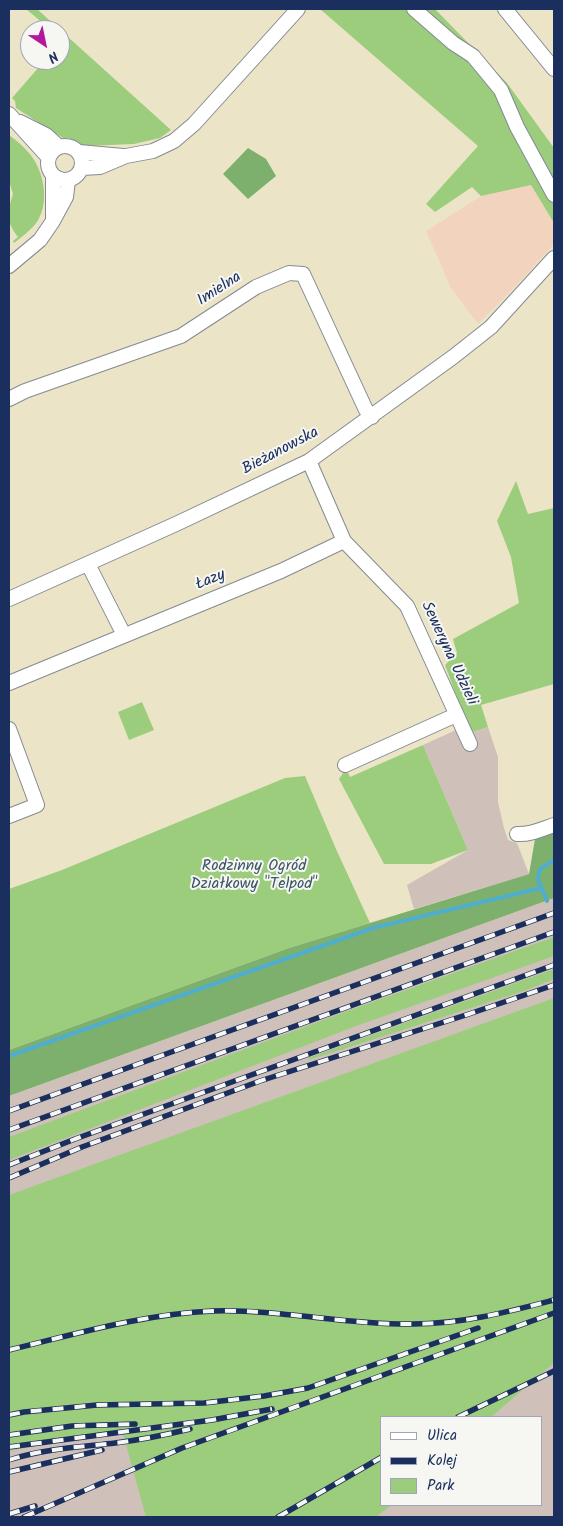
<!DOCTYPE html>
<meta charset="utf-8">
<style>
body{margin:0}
#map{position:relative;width:563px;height:1526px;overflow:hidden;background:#ece4c7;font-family:Kalam,sans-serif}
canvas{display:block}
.frame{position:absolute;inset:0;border:10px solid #1b2f5e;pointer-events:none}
.legend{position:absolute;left:380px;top:1416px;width:162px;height:90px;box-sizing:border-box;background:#f6f6f2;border:1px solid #9ea6b7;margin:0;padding:6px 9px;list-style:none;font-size:15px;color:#1b2f5e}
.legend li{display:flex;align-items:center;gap:10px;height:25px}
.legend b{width:25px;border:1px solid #9ea6b7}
.north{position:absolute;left:20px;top:20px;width:50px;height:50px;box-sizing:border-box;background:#f6f6f2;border:1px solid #9ea6b7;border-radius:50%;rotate:146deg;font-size:14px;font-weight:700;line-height:20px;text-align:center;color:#1b2f5e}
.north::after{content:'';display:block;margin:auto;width:18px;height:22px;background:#b5179e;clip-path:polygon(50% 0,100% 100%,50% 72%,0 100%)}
</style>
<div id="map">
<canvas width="563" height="1526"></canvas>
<div class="frame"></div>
<ul class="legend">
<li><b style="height:6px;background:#fff"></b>Ulica</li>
<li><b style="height:6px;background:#1b2f5e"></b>Kolej</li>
<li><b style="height:14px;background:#9ccd7d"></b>Park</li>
</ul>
<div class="north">N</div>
</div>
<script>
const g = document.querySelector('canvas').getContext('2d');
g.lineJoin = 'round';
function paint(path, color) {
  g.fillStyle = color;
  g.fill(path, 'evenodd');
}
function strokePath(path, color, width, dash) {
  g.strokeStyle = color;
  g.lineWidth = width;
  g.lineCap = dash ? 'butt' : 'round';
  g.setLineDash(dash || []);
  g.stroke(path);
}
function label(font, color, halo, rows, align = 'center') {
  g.font = font + ' Kalam,sans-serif';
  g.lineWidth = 4;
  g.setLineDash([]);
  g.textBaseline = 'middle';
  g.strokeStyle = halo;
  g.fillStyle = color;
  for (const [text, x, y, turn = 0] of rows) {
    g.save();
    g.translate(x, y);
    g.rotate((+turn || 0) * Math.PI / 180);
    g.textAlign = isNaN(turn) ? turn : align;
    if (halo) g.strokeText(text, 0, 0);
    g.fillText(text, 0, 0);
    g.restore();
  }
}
paint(new Path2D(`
 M531 185 554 223V244L515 287 478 324 451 288 426 231 481 196Z`), '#f2d4be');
paint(new Path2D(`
 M488 727 498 757V802L504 828 508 840 517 843 529 874 414 909 407 885 468 850 423 745 456 730 462 736Z
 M554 898V1517H9V1096ZM382 1417H542V1505H382Z`), '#cfc0ba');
paint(new Path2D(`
 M26 9H37L171 130 160 138 134 144 84 146 69 138H63L16 108 15 101 12 98 45 60H60V43L62 40 60 38V30H51Z
 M320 9H435L507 83 554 148V223L531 185 481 196 472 187 435 212 426 204 478 146Z
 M9 135C16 140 23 146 29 153 44 170 50 202 37 222 31 230 22 237 14 243L13 241 18 237C5 220 7 213 13 194L9 181Z
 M516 481 528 514 554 508V643L553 644 554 684 481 705 488 727 470 733 445 665 457 653 453 639 519 603 511 557 497 521Z
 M142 702 154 730 129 740 118 712Z
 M423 745 468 850 431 864H384L339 779 346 769 350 777Z
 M305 776 336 849 370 923 289 948 9 1050V889L62 870 285 778Z
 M554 937V956L356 1026 9 1160V1137L350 1010Z
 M554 969V979L524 991 309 1060 308 1058Z
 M554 998V1363L491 1417H382V1505H391L376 1517H146L122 1430 9 1451V1195Z`), '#9ccd7d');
paint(new Path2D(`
 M248 148 266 159 276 176 248 199 223 174Z
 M554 832V898L9 1096V1050L289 948 529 874 535 839Z`), '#7db06c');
strokePath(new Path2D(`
 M547 901 539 882 538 877 540 869 554 860
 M9 1056 373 928 541 888`), '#4fadce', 4);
const minor = new Path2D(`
 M414 9 453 43 473 56 501 90 517 127 554 195
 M505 9 554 69
 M9 114 48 157
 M20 122 46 135 59 147
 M48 163a17 17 0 1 1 34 0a17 17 0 1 1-34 0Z
 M79 152 123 156
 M82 168 100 167 126 156 153 151 174 141 194 124 298 9
 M53 176V220
 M9 266 40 240 53 221 66 197 68 181
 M9 399 25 391 181 336 256 287 289 273 303 274 366 410 372 417
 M344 541 407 606 470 744
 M88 564 124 635
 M9 599 176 524 309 461 453 357 491 327 554 258
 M9 683 281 571 344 541 309 461
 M9 729 37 805 9 816
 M345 765 456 715
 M517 834C530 835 542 829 554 825`);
strokePath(minor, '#848a92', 16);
strokePath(minor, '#fff', 14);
const rail = new Path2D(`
 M9 1111 554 913
 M9 1130 554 932
 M9 1165 75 1139 554 965
 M9 1178 82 1147 260 1081 469 1014 554 985
 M9 1350C76 1334 143 1314 213 1311 280 1309 346 1325 413 1324 462 1324 507 1312 554 1300
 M9 1415 24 1412 97 1405 204 1403 264 1396 308 1388 478 1328
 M458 1417 554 1371
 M9 1435 72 1426 135 1424
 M9 1447 212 1420 272 1409
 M9 1460C43 1449 79 1447 115 1443 140 1440 165 1435 190 1429
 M9 1472 102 1450
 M9 1514 35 1506
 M24 1517 182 1448 554 1313
 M278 1517 382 1457`);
strokePath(rail, '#1b2f5e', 5.5);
strokePath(rail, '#f6f6f2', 4, [11]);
label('16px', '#1b2f5e', '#f6f6f2', [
 ["Imielna",220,290,-33],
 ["Bieżanowska",281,452,-28],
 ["Łazy",211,581,-22],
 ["Seweryna Udzieli",448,654,65]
]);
label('16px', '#3b5666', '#f6f6f2', [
 ["Rodzinny Ogród",254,867],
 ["Działkowy \"Telpod\"",254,885]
]);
</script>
